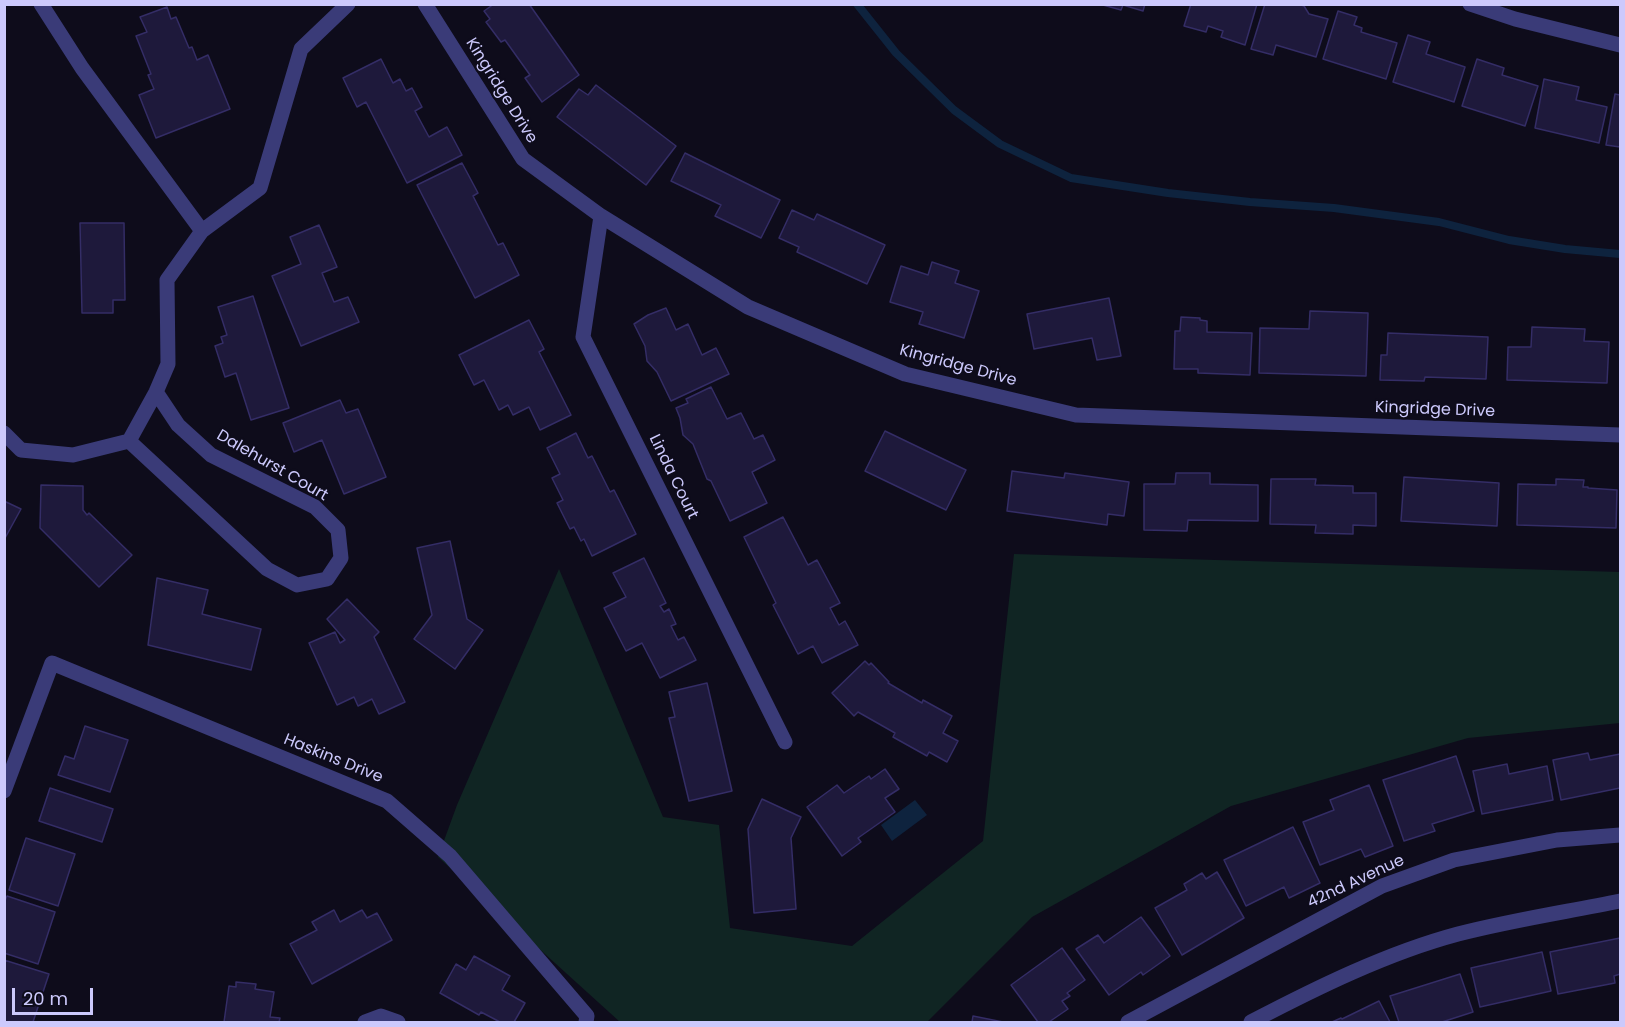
<!DOCTYPE html>
<style>
body{margin:0}
#map{position:relative;width:1625px;height:1027px;overflow:hidden;background:#0e0c1b;font-family:Poppins,sans-serif}
canvas{display:block}
.frame{position:absolute;inset:0;border:6px solid #ccc9fc;pointer-events:none}
.scale{position:absolute;left:12px;top:988px;width:81px;height:27px;box-sizing:border-box;border:3px solid #ccc9fc;border-top:0;padding-left:8px;font-size:18px;line-height:21px;white-space:nowrap;color:#ccc9fc;-webkit-text-stroke:4px #0e0c1b;paint-order:stroke}
</style>
<div id="map">
<canvas width="1625" height="1027"></canvas>
<div class="frame"></div>
<div class="scale">20 m</div>
</div>
<script>
const g = document.querySelector('canvas').getContext('2d');
g.lineJoin = 'round';
function paint(path, color) {
  g.fillStyle = color;
  g.fill(path, 'evenodd');
}
function strokePath(path, color, width, dash) {
  g.strokeStyle = color;
  g.lineWidth = width;
  g.lineCap = dash ? 'butt' : 'round';
  g.setLineDash(dash || []);
  g.stroke(path);
}
function label(font, color, halo, rows, align = 'center') {
  g.font = font + ' Poppins,sans-serif';
  g.lineWidth = 4.5;
  g.setLineDash([]);
  g.textBaseline = 'middle';
  g.strokeStyle = halo;
  g.fillStyle = color;
  for (const [text, x, y, turn = 0] of rows) {
    g.save();
    g.translate(x, y);
    g.rotate((+turn || 0) * Math.PI / 180);
    g.textAlign = isNaN(turn) ? turn : align;
    if (halo) g.strokeText(text, 0, 0);
    g.fillText(text, 0, 0);
    g.restore();
  }
}
paint(new Path2D(`
 M1014 554 1620 572V723L1468 738 1231 806 1032 917 927 1022H620L438 857 457 805 559 569 663 817 719 825 730 928 852 946 983 841Z`), '#102523');
paint(new Path2D(`
 M915 800 927 815 892 841 881 825Z`), '#0e233e');
strokePath(new Path2D(`
 M857 4 896 53 954 110 1000 144 1071 178 1168 193 1250 202 1334 208 1439 222 1509 240 1565 249 1620 254`), '#0e233e', 8);
const building = new Path2D(`
 M494 4H529L579 75 542 102 525 78 530 75 505 40 501 42 486 22 490 19 484 11Z
 M1145 4 1143 11 1123 5 1121 10 1103 5Z
 M1191 4H1257L1245 45 1221 37 1223 31 1208 26 1206 32 1184 26Z
 M1265 4H1298L1304 6 1309 14 1328 19 1316 57 1276 45 1273 55 1251 49Z
 M167 7 171 19 176 17 189 48 192 47 197 60 208 55 230 109 156 138 139 95 154 89 148 75 151 74 136 36 147 32 140 17Z
 M1338 11 1357 17 1354 25 1362 28 1361 32 1397 43 1386 79 1323 59Z
 M1408 35 1430 42 1426 54 1465 67 1454 102 1393 82Z
 M381 59 393 83 400 79 406 91 412 88 422 107 415 111 429 137 447 127 462 155 407 183 366 102 357 107 343 78Z
 M1477 59 1504 68 1502 75 1538 86 1525 126 1462 106Z
 M1544 79 1579 87 1576 100 1607 107 1599 143 1535 128Z
 M596 85 676 146 646 185 557 117 579 89 588 95Z
 M1615 94 1620 95V147L1606 145Z
 M685 153 780 200 761 238 715 216 721 205 671 181Z
 M462 163 478 193 473 196 498 245 503 243 519 275 475 298 417 185Z
 M792 210 814 220 817 214 885 245 867 284 797 252 799 247 779 238Z
 M80 223H124L125 300H113V313H82Z
 M319 225 337 267 322 273 334 302 348 297 359 322 301 346 272 276 301 264 290 237Z
 M932 262 959 271 955 283 979 291 964 338 919 324 923 312 890 302 901 266 928 275Z
 M253 296 289 408 251 420 236 373 225 377 215 346 223 343 221 337 227 335 218 307Z
 M1109 298 1121 356 1097 360 1092 338 1034 349 1027 314Z
 M666 308 676 330 688 324 702 355 716 348 729 374 671 401 657 372 647 361 645 346 634 324 648 315Z
 M1310 311 1368 313 1366 376 1259 373 1260 328 1309 329Z
 M1181 317 1200 318V320L1207 321V332L1252 333 1250 375 1198 373V369H1174L1175 331H1180Z
 M529 320 544 349 539 352 571 415 540 430 529 407 513 415 508 405 499 410 484 380 474 385 459 355Z
 M1532 327 1585 329 1584 341 1609 342 1607 383 1507 380 1508 347H1531Z
 M1388 333 1488 337 1486 379 1425 377 1424 381 1380 380 1381 355H1387Z
 M711 387 727 419 741 413 754 439 763 435 775 460 752 472 767 503 730 521 711 481 707 479 693 444 683 435 680 418 676 408 688 403 686 399Z
 M340 400 346 413 358 409 386 477 344 494 322 440 294 452 283 423Z
 M885 431 966 470 946 510 865 471Z
 M576 433 588 458 592 456 610 492 614 490 636 534 592 556 584 539 581 541 574 527 570 529 557 503 563 500 552 478 560 474 547 448Z
 M1012 471 1064 478 1065 473 1129 482 1124 516 1108 514 1107 525 1007 511Z
 M1176 473H1210V484L1258 485V521L1188 520 1187 531 1144 530V484H1175Z
 M1404 477 1499 483 1497 526 1401 521Z
 M1271 479H1316L1315 485 1353 486V493H1376V526L1353 525V534L1315 533 1316 525 1270 524Z
 M1556 479 1584 480 1583 487H1588V488L1617 490 1616 528 1517 525 1518 484 1556 485Z
 M41 485 83 486V510L87 515 89 513 132 555 99 587 40 528Z
 M4 501 21 509 4 540Z
 M783 517 808 565 817 560 840 603 830 608 839 625 845 621 858 645 822 663 813 646 798 654 773 605 776 603 744 537Z
 M450 541 467 619 483 630 455 669 414 639 432 615 417 548Z
 M644 558 666 603 660 606 664 612 669 609 676 624 671 626 678 640 684 637 696 660 660 678 642 643 626 651 604 608 626 597 613 573Z
 M157 578 208 590 202 614 261 629 251 670 148 645Z
 M347 599 379 632 374 637 405 702 379 714 372 699 358 706 354 697 337 705 309 643 335 632 340 643 345 640 327 619Z
 M865 661 869 665 871 663 889 682 888 683 922 703 923 700 952 716 943 733 958 741 947 762 929 752 927 756 893 737 895 733 858 712 854 716 832 693Z
 M707 683 732 791 689 801 669 718 675 717 669 692Z
 M85 726 128 740 110 792 58 775 65 756 74 759Z
 M1588 753 1590 760 1620 754V788L1561 800 1553 760Z
 M1456 756 1474 811 1432 824 1435 831 1404 841 1383 780Z
 M1507 764 1509 774 1547 766 1553 800 1482 814 1473 771Z
 M885 769 899 789 885 798 895 812 858 838 861 842 842 856 807 807 837 785 844 793 869 776 871 779Z
 M1369 785 1393 846 1365 857 1361 849 1320 865 1303 822 1334 810 1330 800Z
 M50 788 113 809 102 842 39 821Z
 M762 799 801 817 791 838 796 909 754 913 748 829Z
 M1293 827 1320 883 1289 898 1284 887 1246 906 1224 860Z
 M26 838 75 854 58 906 9 890Z
 M1217 872 1244 918 1182 955 1155 908 1187 890 1184 884 1202 873 1206 879Z
 M7 896 55 912 38 964 4 953V903Z
 M334 910 340 922 362 910 367 918 377 913 392 940 312 984 290 944 317 930 312 922Z
 M1141 917 1170 956 1143 975 1141 972 1109 995 1076 949 1098 935 1104 943Z
 M1620 938V974L1614 976 1615 983 1558 994 1550 952Z
 M1062 948 1085 980 1067 993 1070 996 1062 1001 1068 1009 1049 1022H1038L1011 985Z
 M1542 952 1551 991 1480 1007 1471 968Z
 M474 956 510 976 502 990 525 1003 514 1022H500L481 1012 479 1015 440 993 456 964 466 970Z
 M4 960 49 974 33 1022H4Z
 M1460 974 1473 1012 1442 1022H1399L1390 996Z
 M236 982 256 984 255 989 274 992 270 1017 280 1018 279 1022H224L229 986 236 987Z
 M1379 1001 1390 1022H1332L1341 1018 1342 1019Z
 M973 1016 1003 1022H972Z`);
paint(building, '#1e193b');
strokePath(building, '#342d66', 1.5);
strokePath(new Path2D(`
 M41 4 82 68 202 231
 M425 4 523 159 601 216 748 307 905 374 1076 415 1620 435
 M1470 4 1515 19 1620 45
 M601 216 583 337 785 742
 M4 433 21 450 73 455 129 441 156 392 168 364 167 280 202 231 260 188 301 49 348 4
 M129 441 267 569 297 585 327 579 341 558 338 530 315 507 211 455 178 425 156 392
 M4 791 52 663 387 801 450 856 587 1016 586 1022
 M365 1022 381 1016 398 1022
 M1128 1022 1382 886 1454 860 1557 840 1620 835
 M1251 1022C1316 988 1387 953 1458 934 1512 920 1566 912 1620 901`), '#3a3b78', 15);
label('16px', '#ccc9fc', '#0e0c1b', [
 ["Kingridge Drive",501,91,58],
 ["Kingridge Drive",958,366,15],
 ["Kingridge Drive",1435,410,2],
 ["Dalehurst Court",272,466,30],
 ["Linda Court",673,477,64],
 ["Haskins Drive",333,759,22],
 ["42nd Avenue",1356,882,-25]
]);
</script>
